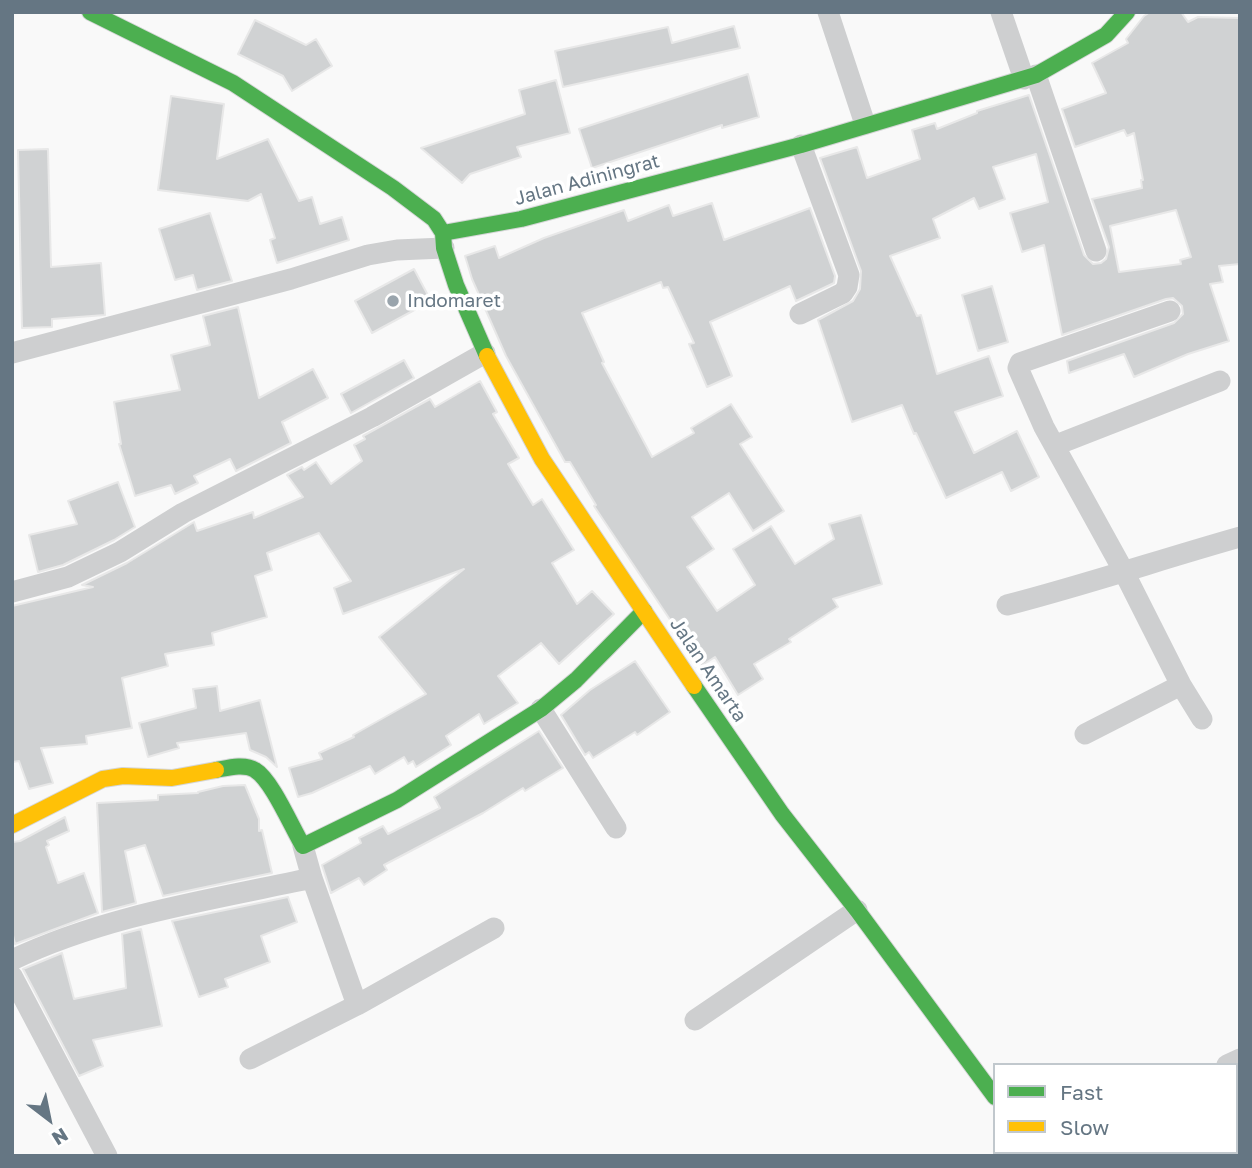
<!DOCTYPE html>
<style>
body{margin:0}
#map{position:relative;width:1252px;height:1168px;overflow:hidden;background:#f9f9f9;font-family:"Golos Text",sans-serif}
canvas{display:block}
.frame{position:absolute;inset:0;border:14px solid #657683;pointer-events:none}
.legend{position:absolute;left:993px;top:1063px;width:245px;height:91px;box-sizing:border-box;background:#fff;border:2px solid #c1c8cd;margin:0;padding:9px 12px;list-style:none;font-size:21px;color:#657683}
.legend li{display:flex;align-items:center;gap:14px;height:35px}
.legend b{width:35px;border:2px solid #c1c8cd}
.north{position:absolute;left:14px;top:1084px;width:70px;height:70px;-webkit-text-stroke:5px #fff;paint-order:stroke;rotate:148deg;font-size:19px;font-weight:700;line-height:28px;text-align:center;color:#657683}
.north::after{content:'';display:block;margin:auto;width:24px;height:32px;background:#657683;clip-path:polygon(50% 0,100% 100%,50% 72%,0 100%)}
</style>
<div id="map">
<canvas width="1252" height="1168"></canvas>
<div class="frame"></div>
<ul class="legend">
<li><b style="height:9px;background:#4caf50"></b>Fast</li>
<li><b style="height:9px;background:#ffc107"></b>Slow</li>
</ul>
<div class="north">N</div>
</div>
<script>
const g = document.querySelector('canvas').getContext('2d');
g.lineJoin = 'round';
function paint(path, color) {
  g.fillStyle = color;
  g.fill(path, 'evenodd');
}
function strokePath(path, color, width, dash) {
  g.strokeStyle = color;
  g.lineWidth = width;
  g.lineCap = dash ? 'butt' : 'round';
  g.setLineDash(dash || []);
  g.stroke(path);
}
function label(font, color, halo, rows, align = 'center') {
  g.font = font + ' "Golos Text",sans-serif';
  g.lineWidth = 7;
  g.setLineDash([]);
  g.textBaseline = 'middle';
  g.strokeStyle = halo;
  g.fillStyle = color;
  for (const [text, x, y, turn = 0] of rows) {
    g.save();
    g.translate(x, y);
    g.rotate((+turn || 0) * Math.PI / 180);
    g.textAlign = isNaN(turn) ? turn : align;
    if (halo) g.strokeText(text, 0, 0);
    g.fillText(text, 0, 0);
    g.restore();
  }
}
const building = new Path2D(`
 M1150 12H1181L1188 22 1198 17 1240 18V264L1219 266 1223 282 1210 284 1229 341 1188 354 1134 377 1124 354 1069 373 1067 361 1174 323 1183 314 1182 306 1173 298 1166 299 1062 335 1044 245 1022 252 1010 213 1048 202 1036 154 993 167 1005 199 979 209 974 198 933 219 940 238 890 256 917 316 921 315 937 374 989 356 1003 396 955 412 974 453 1017 431 1039 477 1011 491 1002 472 946 498 916 433 914 434 902 405 852 422 818 320 853 301 860 289 861 271 820 158 857 147 867 178 920 159 912 130 935 123 937 129 977 113V111L1029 95 1084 255 1093 264 1101 263 1106 259 1109 247 1092 199 1142 188 1141 180H1143L1134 133 1127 136 1124 130 1075 147 1062 109 1106 93 1092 63 1128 43 1126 39 1144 16ZM1176 210 1191 257 1180 260 1181 264 1119 272 1110 226Z
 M255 20 306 45 316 39 332 66 292 91 283 76 238 54Z
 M734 26 740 48 563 87 555 51 668 27 672 43Z
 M748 74 759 117 722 128V125L592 168 579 129Z
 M556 80 570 133 517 147 521 157 470 174 462 183 421 148 525 114 519 90Z
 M171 96 224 104 217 159 268 139 299 201 312 197 320 224 342 217 349 240 277 263 270 240 275 238 261 194 248 201 158 190Z
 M48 149 51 267 101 263 105 315 52 319V327L22 328 18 150Z
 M712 203 724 240 810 208 835 276 834 283 796 301 790 286 710 322 732 376 707 387 689 344 694 343 668 287 663 288 661 282 582 313 604 362 602 363 652 457 694 433 691 428 731 404 752 437 740 444 784 511 753 531 729 493 692 517 714 549 687 567 717 611 755 585 733 549 771 526 795 564 834 539 829 524 861 515 882 584 833 599 838 607 789 639 791 642 754 664 763 679 738 695 715 657 701 666 594 506 596 505 570 462H565L506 356 472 279 465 256 495 246 499 258 544 238 624 210 628 221 669 205 673 216Z
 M210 213 232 281 197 290 193 275 175 280 159 229Z
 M414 269 431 301 372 333 355 301Z
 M992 286 1008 342 978 351 962 295Z
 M238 307 259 398 313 369 328 398 282 422 291 443 236 471 230 459 194 476 198 483 175 494 171 485 135 496 119 444H121L114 402 180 390 171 355 210 345 203 316Z
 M404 360 414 378 351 413 341 394Z
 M480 381 497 412 493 414 519 458 508 464 533 505 542 499 574 550 552 563 577 604 592 591 614 614 559 664 541 643 498 676 518 703 484 724 479 714 446 736 451 745 416 767 413 761 408 764 404 757 375 774 370 766 312 793 298 797 289 768 322 759 319 753 354 737 353 735 426 694 379 637 464 569 343 614 334 588 351 581 319 533 267 553 272 570 255 576 267 617 212 633 214 645 165 654 168 666 122 678 132 728 86 736 87 744 41 748 53 783 29 789 19 761 12 762V606L93 587 82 585 127 563 194 522 197 531 253 512 254 518 303 497 287 475 302 467 304 470 316 462 331 484 362 461 354 445 365 439 363 436 430 399 435 407Z
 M118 482 135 527 114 540 63 565 38 572 29 535 77 524 68 501Z
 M635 661 670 712 637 735 635 732 593 758 589 752 585 755 561 715 590 690Z
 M217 686 220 711 260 700 277 767 266 757 250 750 246 733 177 743 179 748 148 757 139 723 196 708 193 689Z
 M539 731 563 768 525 791 523 788 483 813 384 865 387 870 364 885 359 878 331 893 322 865 361 843 359 838 383 826 388 834 440 808 434 797Z
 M245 785 259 819V831L262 830 272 873 163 896 145 845 125 851 136 903 102 912 97 803 158 800V795L198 793V792L223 786Z
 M65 817 69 831 47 841 49 845 46 847 58 883 84 873 98 913 15 944 12 931V842L20 841Z
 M288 897 297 922 261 936 270 962 225 979 228 987 199 997 172 921Z
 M141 929 162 1026 93 1040 103 1066 79 1076 23 969 62 953 74 999 126 988 122 934Z`);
paint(building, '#d0d2d3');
strokePath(building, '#e8e8e8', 2);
const fast = new Path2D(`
 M90 12 233 83 393 188 434 219 443 233 444 248 456 285 487 356
 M443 233 521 219 801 145 1036 75 1106 35 1127 12
 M694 686 782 814 857 910 995 1097
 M216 770C227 768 244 763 255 770 272 780 292 828 303 846L397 800 541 709 576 680 644 611
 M1039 1152 1042 1156`);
const slow = new Path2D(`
 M487 356 542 459 694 686
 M12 825 103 779 123 776 172 778 216 770`);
strokePath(fast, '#d5d6d7', 18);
strokePath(slow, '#d5d6d7', 18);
strokePath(new Path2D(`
 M828 12 865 124
 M1001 12 1024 79
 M1036 75 1096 251
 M1170 311 1020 363 1018 368 1044 427 1123 570 1181 685 1202 719
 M800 314 843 293 847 287 849 275 801 145
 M12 353 291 279 368 255 397 250 444 248
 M1056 445 1220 381
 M12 592 68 577 120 552 183 513 372 417 485 353
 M1007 605C1085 585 1162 559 1240 537
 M541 709 616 828
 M1085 734 1181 685
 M303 846 312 878 357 1005
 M12 960C106 915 211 900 312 878
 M12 976 107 1156
 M695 1020 857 910
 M250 1059 357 1005 494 928
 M1227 1065 1240 1059`), '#cecfd0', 21);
strokePath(fast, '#4caf50', 16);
strokePath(slow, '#ffc107', 16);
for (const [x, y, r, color] of [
 [393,301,7,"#99a4ac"]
]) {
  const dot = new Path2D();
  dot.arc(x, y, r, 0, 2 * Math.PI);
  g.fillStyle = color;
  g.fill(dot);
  strokePath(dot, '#fff', 2.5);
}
label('19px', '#657683', '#fff', [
 ["Jalan Adiningrat",587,180,-15],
 ["Jalan Amarta",708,670,56]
]);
label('19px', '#657683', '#fff', [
 ["Indomaret",407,301]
], 'left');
</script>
